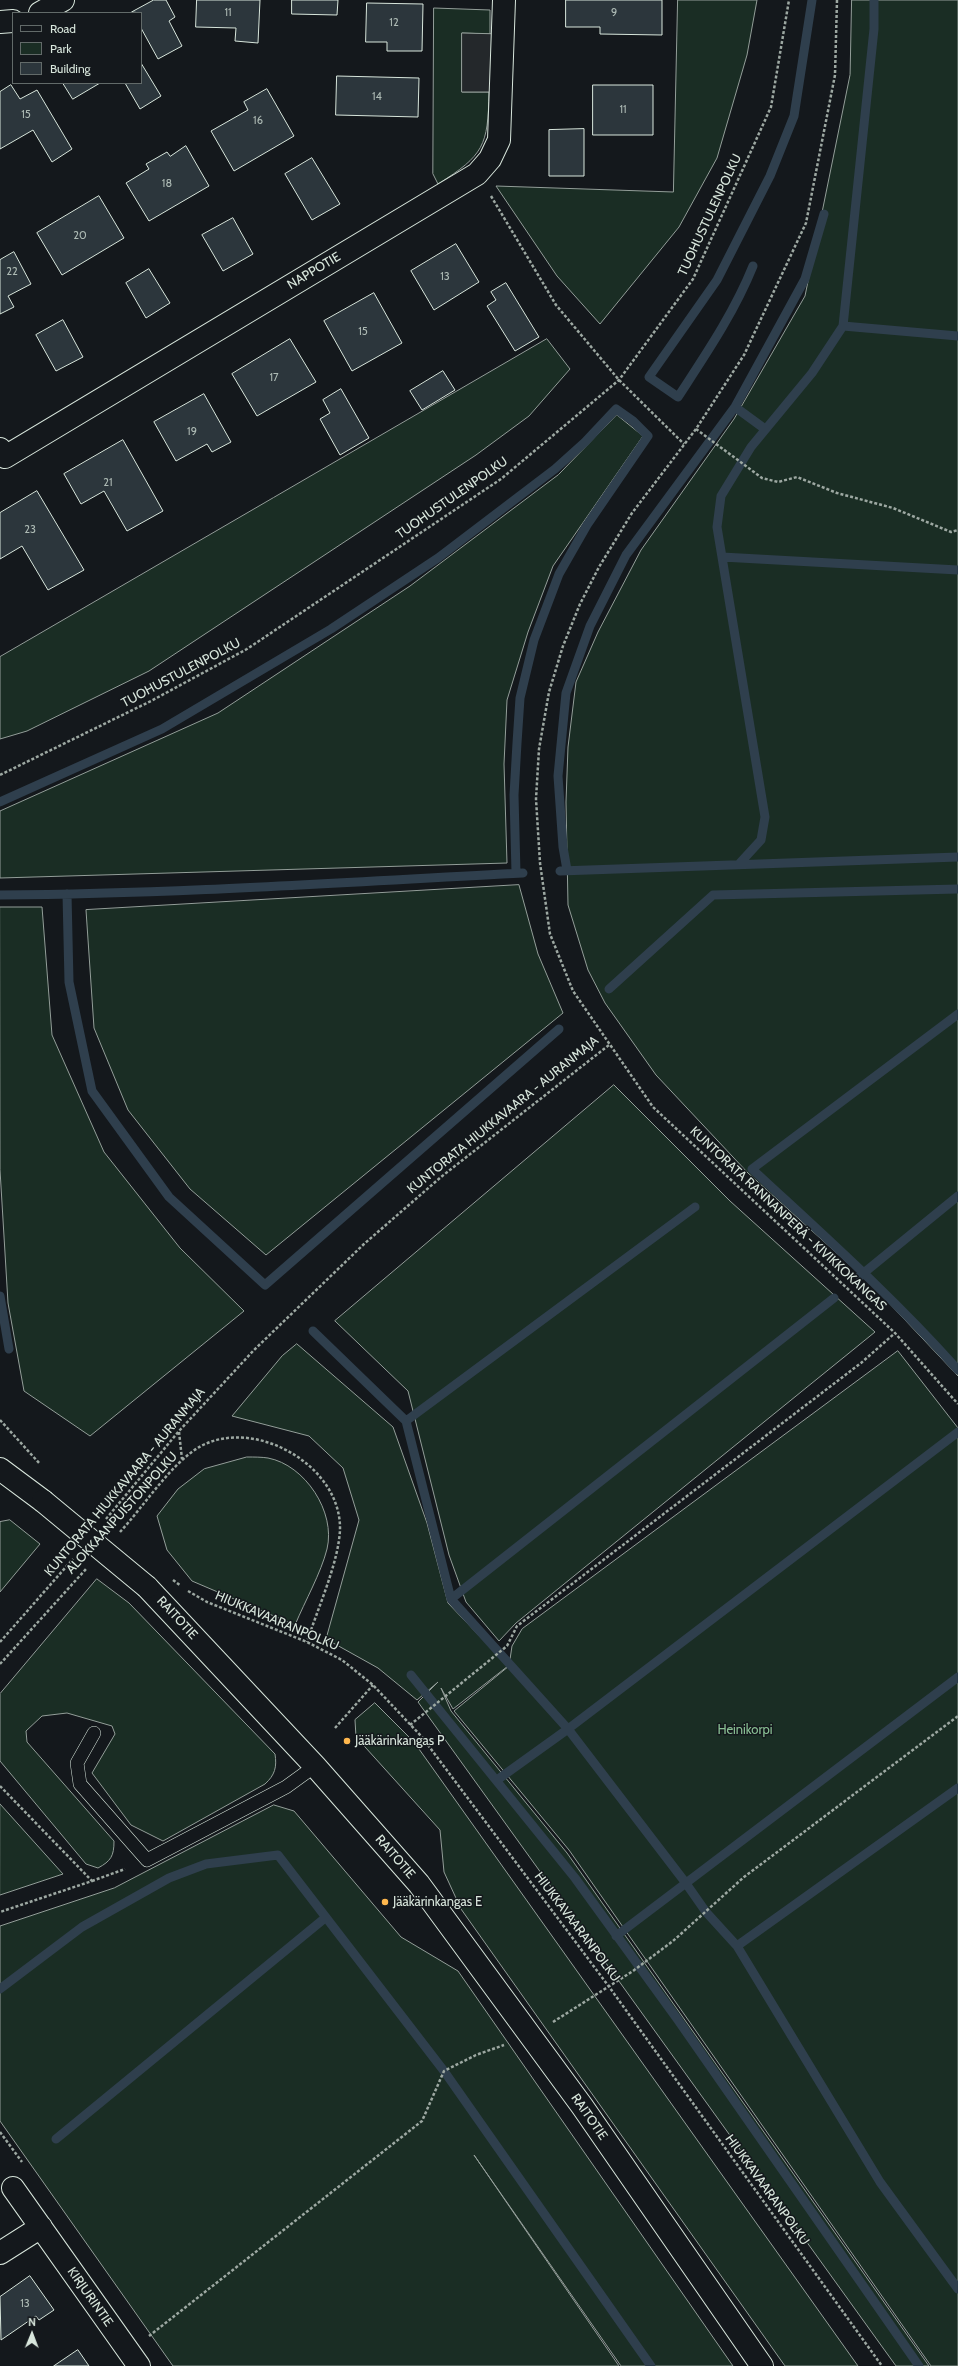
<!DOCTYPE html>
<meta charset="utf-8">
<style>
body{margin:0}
#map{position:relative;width:958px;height:2366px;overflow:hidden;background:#14181c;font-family:Cabin,sans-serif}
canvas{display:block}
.legend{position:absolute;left:12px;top:12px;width:130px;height:72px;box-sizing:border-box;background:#14181c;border:1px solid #626a69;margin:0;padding:5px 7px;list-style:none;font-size:12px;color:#d8e6dc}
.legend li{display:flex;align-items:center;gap:8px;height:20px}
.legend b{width:20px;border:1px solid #626a69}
.north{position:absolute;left:12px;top:2314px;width:40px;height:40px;-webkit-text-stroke:3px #14181c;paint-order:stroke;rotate:1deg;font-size:11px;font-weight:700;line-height:16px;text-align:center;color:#d8e6dc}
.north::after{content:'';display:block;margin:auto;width:14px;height:18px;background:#d8e6dc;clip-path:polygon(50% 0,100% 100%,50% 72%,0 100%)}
</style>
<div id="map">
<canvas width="958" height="2366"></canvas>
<ul class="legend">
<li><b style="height:5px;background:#14181c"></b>Road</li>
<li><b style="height:11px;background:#1a2d24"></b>Park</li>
<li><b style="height:11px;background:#2c363c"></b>Building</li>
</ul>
<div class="north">N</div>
</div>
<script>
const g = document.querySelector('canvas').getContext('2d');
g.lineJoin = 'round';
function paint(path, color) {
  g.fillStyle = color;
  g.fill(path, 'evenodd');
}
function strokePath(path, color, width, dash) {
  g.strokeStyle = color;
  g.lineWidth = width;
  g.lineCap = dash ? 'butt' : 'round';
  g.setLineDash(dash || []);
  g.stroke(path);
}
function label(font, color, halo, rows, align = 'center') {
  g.font = font + ' Cabin,sans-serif';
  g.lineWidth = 3;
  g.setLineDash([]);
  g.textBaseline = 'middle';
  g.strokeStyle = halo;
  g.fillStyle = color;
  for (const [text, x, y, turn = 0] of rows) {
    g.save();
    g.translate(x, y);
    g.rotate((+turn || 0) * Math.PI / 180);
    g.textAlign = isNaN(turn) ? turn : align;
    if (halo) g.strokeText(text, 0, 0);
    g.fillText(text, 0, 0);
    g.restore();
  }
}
const green = new Path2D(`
 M678 0H757L747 55 717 158 679 227 600 324 557 276 496 186 673 192Z
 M852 0H958V1376L871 1284 748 1173 656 1075 605 1003 588 970 568 905 566 802 568 747 576 682 598 632 641 550 734 419 805 296 850 75Z
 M434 8 490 10V34L462 33V92H489C488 146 484 155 438 184L433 174Z
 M547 339 570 369 529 416 476 455 149 671 27 731 0 739V657Z
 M617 415 643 436 553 566 528 632 507 700 504 764 507 863 0 878V811L218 713 410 586 558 475Z
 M519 885 538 954 563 1013 266 1255 190 1189 128 1110 94 1028 86 910Z
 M0 907H42L52 1035 104 1152 180 1248 244 1311 90 1436 24 1391 8 1303 0 1170Z
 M614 1085 730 1201 875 1332 516 1623 499 1641 466 1602 449 1555 408 1391 335 1321Z
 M297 1344 393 1427 427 1523 448 1603 508 1666 453 1709 441 1688 451 1711 567 1853 929 2366H896L418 1702 438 1682 417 1700 378 1668 326 1639 359 1520 343 1468 309 1436 232 1416 282 1356Z
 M898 1351 958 1428V2366H931L569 1850 454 1711 509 1666 512 1646 522 1629Z
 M247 1457C254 1457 262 1457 268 1458 305 1465 336 1512 327 1549 321 1573 305 1601 295 1625L192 1581 167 1550 157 1516 178 1489 204 1469Z
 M10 1520 40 1544 0 1592V1522Z
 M97 1579 129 1603 275 1754C277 1767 275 1775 265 1784L163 1841 131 1825 92 1773 115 1734 112 1726 67 1713 42 1716 26 1731 27 1742 114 1841C114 1856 111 1861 98 1868L86 1864 0 1761V1694Z
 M375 1703 414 1742 858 2366H785L461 1909 444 1872 440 1830 356 1737 355 1720Z
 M0 1804 63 1874 0 1895Z
 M274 1805 294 1811 401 1937 458 1971 733 2366H621L474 2155 619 2366H173L0 2121V1926L114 1888Z`);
paint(green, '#1a2d24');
strokePath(green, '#939e99', 1);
const parking = new Path2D(`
 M462 33 503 34 502 92H462Z`);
paint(parking, '#24282b');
strokePath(parking, '#939e99', 1);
strokePath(new Path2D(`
 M753 266C734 313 706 354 678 397L649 377 717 280 770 176 794 116 812 0
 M843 326 958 336
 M735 407 765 429
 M722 557 958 570
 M0 802 162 729 331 629 438 558 555 469 585 442 616 409 633 421 648 436 587 525 559 574 534 640 520 698 517 743 514 795 516 873
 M739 864 761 840 765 817 717 527 721 496 751 447 812 373 843 326 874 29V0
 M567 870 563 847 558 776 566 693 590 626 626 555 735 407 805 279 824 214
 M560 871 958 857
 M67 894 69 982 92 1091 169 1197 265 1285 559 1029
 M0 895C175 894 349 882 523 873
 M609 989 713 895 958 889
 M958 1014 752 1169C822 1234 894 1298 958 1370
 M860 1276 958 1196
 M0 1296 9 1349
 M313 1331 406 1421 451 1599 568 1729 685 1882 706 1912 737 1946 880 2182 958 2289
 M406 1421 695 1207
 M451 1599 834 1298
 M411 1675 575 1878 678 2020 919 2366
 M497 1780 568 1729 958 1432
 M616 1936 958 1677
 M737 1946 958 1788
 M0 1989 82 1927 169 1878 206 1864 278 1855 444 2071 651 2366
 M56 2139 325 1918`), '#2f3f4d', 9);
const building = new Path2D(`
 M154 0H166L175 17 169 21 182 46 158 59 141 28V13L132 12Z
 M197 0H260L258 43 235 41 236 28 196 27Z
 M292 0H338L337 15 292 14Z
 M566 0H662V35L600 34V27H566Z
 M367 3 423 4 422 51H387V42H366Z
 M141 63 161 96 140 109 125 83H141Z
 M337 76 419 78 418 117 336 115Z
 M63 83H100L73 99Z
 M11 85 20 99 37 90 72 149 52 162 33 130 0 149V92Z
 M593 85H653V135H593Z
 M267 89 294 136 234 171 211 131 248 110 244 102Z
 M584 129V176H549V130Z
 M186 146 209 186 149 221 126 183 149 169 146 164 167 152 170 156Z
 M312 158 340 204 312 220 285 174Z
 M99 196 124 238 62 275 37 233Z
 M233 218 253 254 223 271 202 235Z
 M456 244 479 282 434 310 411 271Z
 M14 252 31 284 8 296 14 307 0 314V260Z
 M149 269 170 303 146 318 126 283Z
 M506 283 539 337 515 351 487 306 496 300 491 292Z
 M374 293 402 343 352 371 324 321Z
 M63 320 83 357 56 371 36 335Z
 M290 339 316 382 257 416 232 374Z
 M443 371 455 390 422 410 410 391Z
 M341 389 369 438 340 455 320 419 330 413 323 400Z
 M204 394 231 442 212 452 207 444 176 461 154 422Z
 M123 440 163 511 127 531 104 491 81 504 64 474Z
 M37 491 84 570 48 590 22 546 0 559V513Z
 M30 2276 54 2310 39 2320 36 2316 1 2340 0 2297Z
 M78 2350 89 2366H54Z`);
paint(building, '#2c363c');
strokePath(building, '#d8e6dc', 1);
const lane = new Path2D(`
 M94 1733 77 1763 80 1784 147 1860 286 1787 315 1766`);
const street = new Path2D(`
 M40 13 63 0
 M0 22 13 21
 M0 449 5 457 477 174 490 159 499 140 504 0
 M13 2188 139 2366
 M0 2253 41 2227`);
const primary = new Path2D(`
 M0 1469 43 1501
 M147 1587 315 1766 419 1884 582 2106 762 2366`);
strokePath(lane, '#d8e6dc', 14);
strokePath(street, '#d8e6dc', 24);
strokePath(primary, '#d8e6dc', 24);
strokePath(new Path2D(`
 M837 0 835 75 806 223 744 355 696 429 632 513 599 567 580 604 563 646 549 692 539 749 536 799 540 863 550 934 573 991 653 1107 895 1333 958 1404
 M491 196 556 305 619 380 684 444
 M696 429 762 478 778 482 797 477 837 493 893 508 951 532 958 530
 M0 775 151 701 247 649 501 479 619 380 693 279 771 107 789 0
 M0 1420 40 1464
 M179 1432 182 1459
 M106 1519 179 1431 254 1350 364 1244 441 1177 609 1045
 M120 1532C144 1506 172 1462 201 1446 256 1417 341 1466 340 1529 339 1562 317 1610 307 1642
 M188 1591 207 1602 307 1642 342 1660 373 1685 422 1737 610 1988 882 2366
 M0 1642 73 1559
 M0 1664 86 1569
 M410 1725 507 1646 517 1626 861 1363 895 1333
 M335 1728 373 1685
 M0 1786 92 1881 0 1912
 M92 1881 125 1869
 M553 2022 633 1971 673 1941 744 1877 958 1716
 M0 2132 22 2162
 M149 2336 422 2121 444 2071 476 2055 504 2045`), '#9da8a2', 2.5, [3, 2]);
strokePath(lane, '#14181c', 13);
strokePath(street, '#14181c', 22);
strokePath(primary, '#14181c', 22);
const primaryBridge = new Path2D(`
 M43 1501 147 1587`);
strokePath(primaryBridge, '#d8e6dc', 24, []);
strokePath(new Path2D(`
 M173 1580 181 1586`), '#9da8a2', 2.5, [3, 2]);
strokePath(primaryBridge, '#14181c', 22);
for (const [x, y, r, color] of [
 [347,1741,4,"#ffb74d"],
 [385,1902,4,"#ffb74d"]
]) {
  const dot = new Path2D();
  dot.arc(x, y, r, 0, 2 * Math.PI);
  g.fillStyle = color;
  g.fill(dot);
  strokePath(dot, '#14181c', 1.5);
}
label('11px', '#adbab4', null, [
 ["11",228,13],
 ["9",614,13],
 ["12",394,23],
 ["14",377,97],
 ["11",623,110],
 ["15",26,115],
 ["16",258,121],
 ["18",167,184],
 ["20",80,236],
 ["22",12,272],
 ["13",445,277],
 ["15",363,332],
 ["17",274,378],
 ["19",192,432],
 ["21",108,483],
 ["23",30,530],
 ["13",25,2304]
]);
label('13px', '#d8e6dc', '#14181c', [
 ["TUOHUSTULENPOLKU",710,215,-65],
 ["NAPPOTIE",314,271,-31],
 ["TUOHUSTULENPOLKU",452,498,-35],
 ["TUOHUSTULENPOLKU",181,673,-28],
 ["KUNTORATA HIUKKAVAARA - AURANMAJA",503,1115,-39],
 ["KUNTORATA RANNANPERÄ - KIVIKKOKANGAS",788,1219,43],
 ["KUNTORATA HIUKKAVAARA - AURANMAJA",125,1482,-50],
 ["ALOKKAANPUISTONPOLKU",122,1513,-48],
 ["RAITOTIE",177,1618,47],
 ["HIUKKAVAARANPOLKU",277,1621,23],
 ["RAITOTIE",395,1857,49],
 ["HIUKKAVAARANPOLKU",577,1927,53],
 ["RAITOTIE",589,2117,55],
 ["HIUKKAVAARANPOLKU",767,2190,54],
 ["KIRJURINTIE",90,2297,55]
]);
label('13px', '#8ac095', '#14181c', [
 ["Heinikorpi",745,1730]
]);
label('13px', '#d8e6dc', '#14181c', [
 ["Jääkärinkangas P",355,1741],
 ["Jääkärinkangas E",393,1902]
], 'left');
</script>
